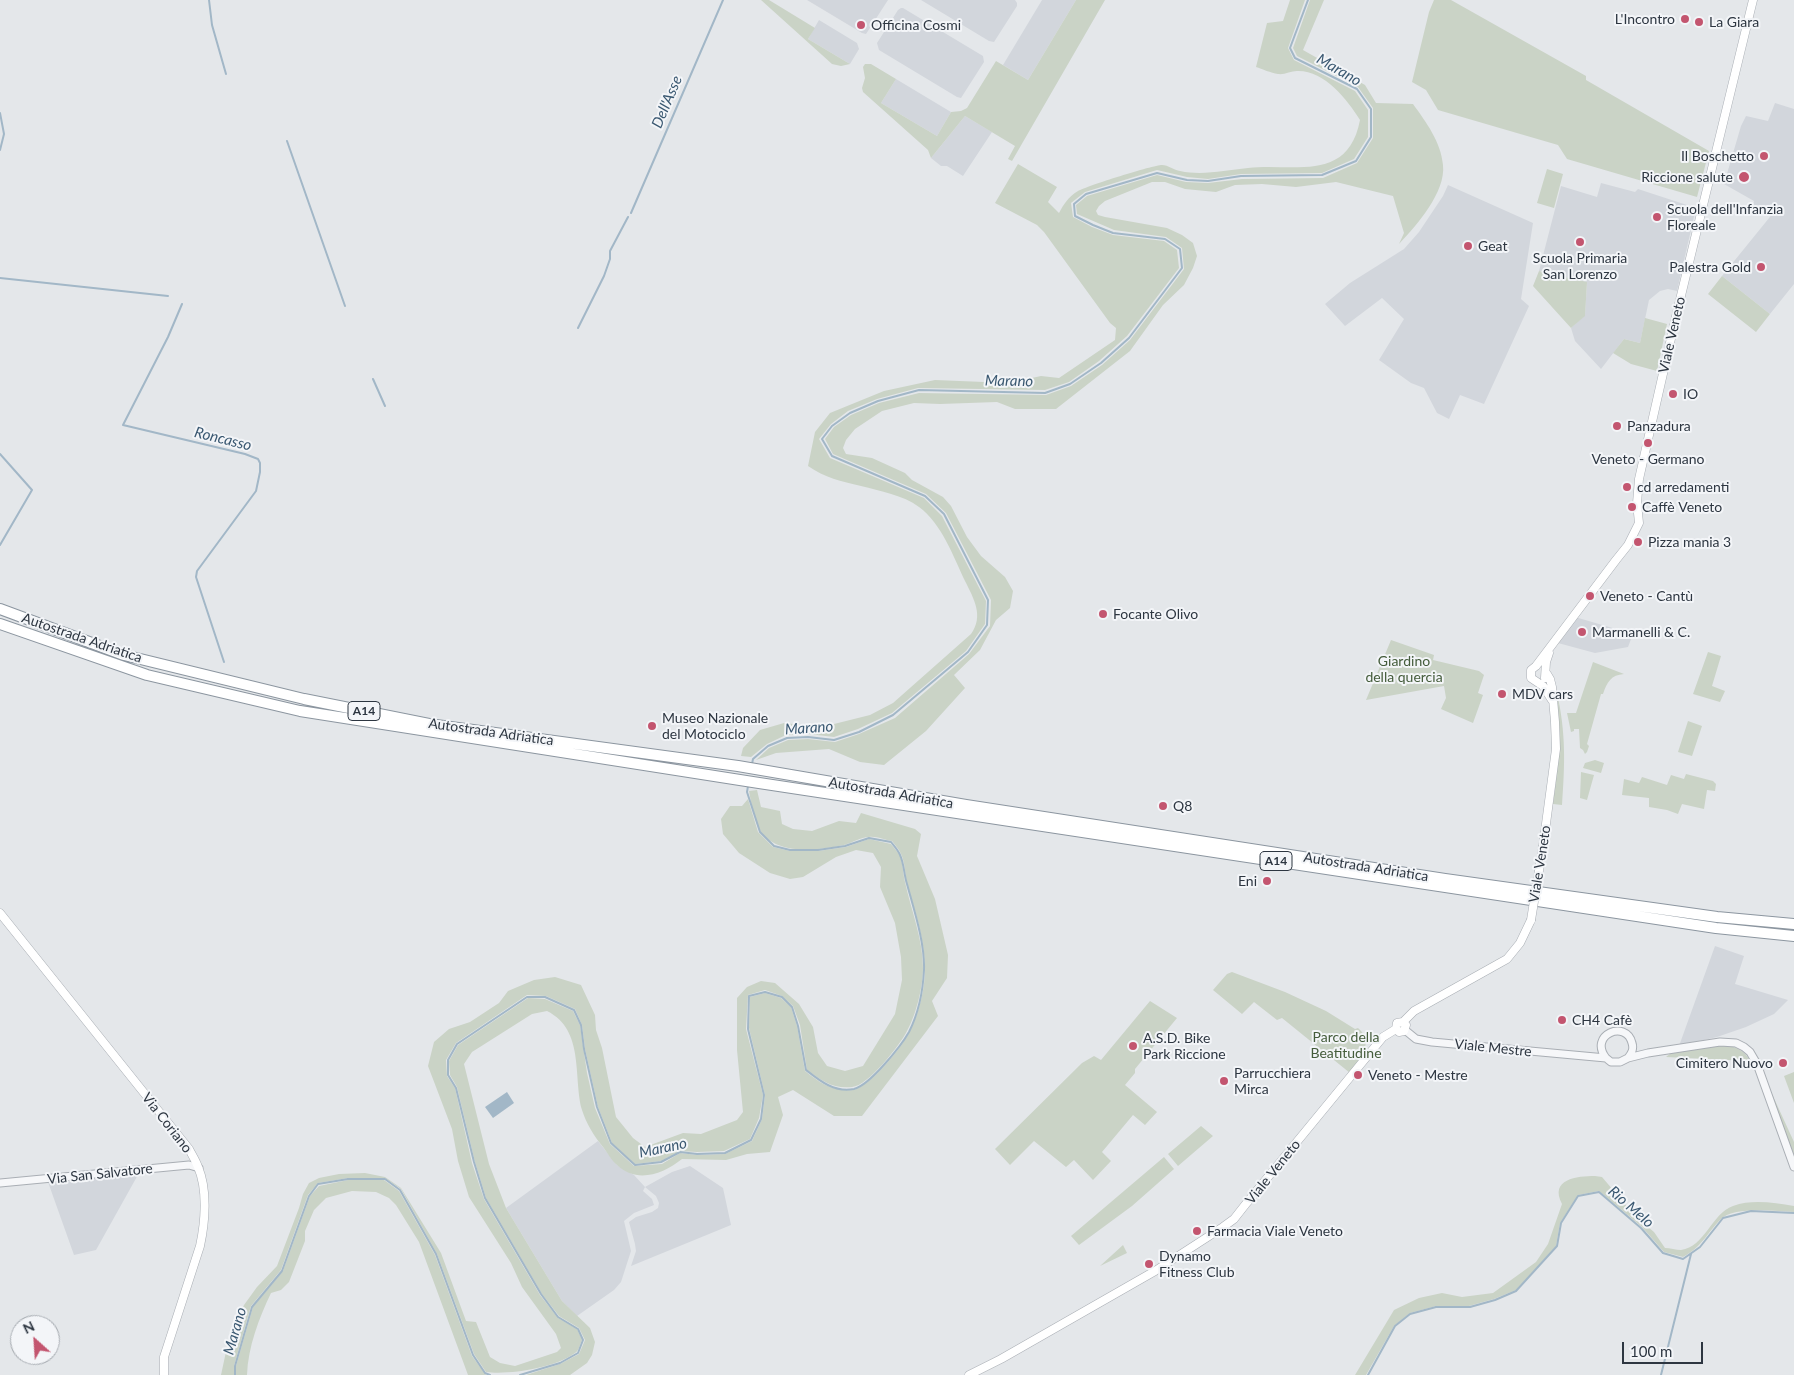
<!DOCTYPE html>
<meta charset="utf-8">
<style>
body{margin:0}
#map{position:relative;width:1794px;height:1375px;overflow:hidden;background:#e4e7ea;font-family:Lato,sans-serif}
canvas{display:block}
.north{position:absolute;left:10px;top:1315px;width:50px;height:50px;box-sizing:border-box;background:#f3f5f8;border:1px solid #a4a9af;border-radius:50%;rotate:334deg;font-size:14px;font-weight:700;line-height:20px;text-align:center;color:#2d3641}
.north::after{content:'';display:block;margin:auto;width:18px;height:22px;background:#c3556f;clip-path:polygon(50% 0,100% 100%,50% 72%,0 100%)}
.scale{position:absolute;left:1622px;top:1342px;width:81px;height:22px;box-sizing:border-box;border:2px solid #2d3641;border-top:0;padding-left:6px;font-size:15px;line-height:18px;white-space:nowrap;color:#2d3641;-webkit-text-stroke:4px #f3f5f8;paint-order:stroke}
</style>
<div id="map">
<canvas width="1794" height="1375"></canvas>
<div class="north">N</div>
<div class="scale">100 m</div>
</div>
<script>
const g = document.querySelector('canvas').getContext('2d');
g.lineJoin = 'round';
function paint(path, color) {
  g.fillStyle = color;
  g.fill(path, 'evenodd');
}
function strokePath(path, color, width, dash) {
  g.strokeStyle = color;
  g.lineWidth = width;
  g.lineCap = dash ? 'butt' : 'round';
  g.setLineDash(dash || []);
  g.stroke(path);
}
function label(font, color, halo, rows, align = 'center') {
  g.font = font + ' Lato,sans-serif';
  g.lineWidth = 4;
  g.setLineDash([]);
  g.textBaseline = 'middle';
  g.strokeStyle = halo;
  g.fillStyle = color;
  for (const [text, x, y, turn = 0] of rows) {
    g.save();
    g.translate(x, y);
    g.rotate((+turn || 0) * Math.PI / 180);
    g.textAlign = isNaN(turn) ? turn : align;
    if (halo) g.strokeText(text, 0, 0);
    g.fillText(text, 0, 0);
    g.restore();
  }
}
paint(new Path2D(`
 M807 0H888L866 34 862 33Z
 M921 0H1015L1017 3V6L994 42 989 41Z
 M1042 0H1076L1028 80 1003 65Z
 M901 8H903L983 56 984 62 961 98 957 97 879 50 877 43 898 10Z
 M819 20 857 43 859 49 850 64 808 39Z
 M896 79 951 112 937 136 881 103Z
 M1775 103 1794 109V284L1770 314 1722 276 1778 207 1771 204 1766 207 1753 205 1754 201 1724 184 1741 126 1746 116 1768 121Z
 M965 116 992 132 963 176 947 166H941L931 158Z
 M1601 183 1635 192 1638 189 1696 208 1677 291 1668 289 1660 291 1649 300 1640 343 1624 339 1601 369 1575 341 1571 328 1585 315 1587 282 1539 271 1561 186 1597 197Z
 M1448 185 1533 223 1521 299 1529 306 1484 404 1460 395 1449 419 1437 413 1424 388 1411 383 1379 360 1404 319 1382 298 1345 326 1325 304 1350 283 1404 249 1419 232 1443 196Z
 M1575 617 1633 634 1628 647 1595 653 1558 643Z
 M1715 946 1744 956 1735 984 1788 1000 1774 1014 1746 1027 1717 1037 1679 1046Z
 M598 1141 617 1165 634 1175 645 1187 672 1172 690 1166 723 1188 731 1225 631 1266 636 1251 635 1244 629 1222 636 1217 652 1212 658 1208 659 1203 656 1196 645 1187 643 1191 652 1199 654 1205 634 1213 624 1221 631 1251 621 1282 614 1290 577 1316 562 1301 506 1208Z
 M139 1173 96 1250 74 1255 48 1182Z`), '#d2d6dc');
paint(new Path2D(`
 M761 0H769L815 28 808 39 850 64 841 66 832 64Z
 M1076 0H1105L1012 161 1008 159 1015 146 965 116 931 158 928 150 863 92 862 88 865 78 863 67 865 64H871L896 79 881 103 937 136 951 112 961 111 967 108 996 61 1028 80Z
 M1290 0H1305L1288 48 1294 60 1355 91 1368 110V137L1354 159 1322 173 1241 174 1208 179 1187 177 1157 170 1085 192 1071 203 1073 217 1092 227 1113 235 1164 241 1177 250 1179 268 1127 336 1099 361 1069 382 1045 390 918 388 877 399 848 411 831 424 819 439 830 458 924 498 942 516 986 601 985 624 966 651 892 713 858 729 834 737 809 734 786 735 767 744 751 757 741 756 743 748 760 730 784 723 822 727 870 715 893 703 971 634C984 616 974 599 965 581 953 556 942 524 919 507 903 495 880 491 861 486 841 481 825 478 808 466L815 432 830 413 884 391 935 380 1009 383 1041 376 1059 378 1115 340 1116 328 1110 323 1044 232 1037 225 995 203 1018 164 1057 187 1048 202 1059 213C1064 204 1068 197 1078 191 1087 186 1153 165 1162 165 1168 165 1174 170 1180 171 1203 176 1225 170 1248 168 1294 163 1348 183 1360 120 1347 99 1324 70 1297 71 1291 71 1284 75 1278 74 1271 73 1262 69 1256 67L1267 23 1283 21Z
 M1310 0H1324L1303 50 1365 85 1376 103 1413 104C1426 122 1441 142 1443 165 1446 192 1417 225 1399 244L1404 233 1393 196 1336 182 1296 187 1262 184 1235 185 1216 192 1185 189 1165 182H1152L1105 201 1099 206 1096 211 1098 215 1105 217 1167 228 1182 235 1193 243 1197 256 1193 268 1184 285 1163 305 1130 351 1056 409H1015L997 402 940 404 914 403 882 411 855 429 846 440 843 448 846 454 872 458 905 473 912 480 943 497 951 506 967 537 981 556 1005 577 1013 591 1010 608 996 620 980 650 954 675 965 688 926 731 884 765 860 762 829 749 776 753 756 760 769 748 788 740 808 739 835 742 859 734 895 718 969 654 990 626 991 600 946 513 926 494 833 454 825 439 834 427 851 415 879 403 919 393 1046 395 1071 386 1102 365 1130 340 1184 269 1182 248 1166 237 1114 230 1077 214 1076 205 1087 196 1157 175 1186 182 1208 183 1242 179 1323 178 1357 163 1373 138V108L1358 87 1297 56 1293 48Z
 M1434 0H1451L1586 76V80L1709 151 1697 197 1567 159 1558 145 1438 110 1426 90 1412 82 1429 12Z
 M1547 169 1563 174 1554 208 1537 203Z
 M1539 271 1587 282 1585 316 1571 328 1533 286Z
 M1722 276 1770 314 1756 332 1708 294Z
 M1645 318 1667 324 1657 371 1631 364 1613 353 1624 339 1640 343Z
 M1391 640 1434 655 1433 660 1479 671 1484 675 1478 693 1483 695 1473 723 1441 709 1446 698 1444 686 1366 700Z
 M1708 652 1721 656 1712 686 1725 691 1720 702 1693 694Z
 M1593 662 1624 674C1611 675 1607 682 1603 694H1601L1587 744 1589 746 1587 752 1585 754 1583 750 1580 748 1579 729H1574V731L1571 732 1567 713H1576Z
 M1553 690 1557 693C1566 733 1565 764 1562 805L1553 804 1560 745 1558 716Z
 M1688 721 1702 726 1692 756 1678 752Z
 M1595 760 1604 763 1601 773 1583 768 1585 763Z
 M1581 772 1594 775 1587 800 1580 798Z
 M1686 774 1713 781 1716 784 1715 791 1707 790 1704 809 1682 804 1678 814 1667 810 1649 807V798L1622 795 1624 779 1639 783 1642 777 1667 785 1671 775 1684 779Z
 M757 790 761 807 780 811 782 824 793 829 812 831 839 821 856 823 861 813 915 829 921 834 917 856 935 899 948 955 947 978 932 1001 938 1016 862 1116H834L793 1090 778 1097 783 1115 770 1152 747 1154 726 1160 682 1159C663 1174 637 1184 617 1165 611 1160 607 1152 603 1147 594 1136 586 1123 582 1110 573 1077 585 1030 547 1011L532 1014 472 1052 464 1064 489 1164 506 1208 562 1301 590 1328 595 1342 592 1355 587 1363 570 1375H526L560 1364 579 1354 585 1340 579 1328 559 1316 542 1294 486 1198 475 1162 457 1087 450 1075 449 1061 458 1045 528 998 545 999 573 1011 580 1025 587 1073 595 1108 610 1144 634 1166 662 1164 680 1153 697 1155 725 1154 752 1141 762 1119 765 1095 749 1028 750 997 765 993 781 998 791 1007 797 1026 805 1071C820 1083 833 1092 853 1090 869 1088 903 1046 910 1031 919 1013 925 989 925 969 925 940 915 911 907 883 905 874 905 862 901 854 899 849 895 845 892 841 885 840 876 836 869 837 861 837 852 843 844 845 818 850 779 856 761 832 755 823 751 803 749 791Z
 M748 799 758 832 773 847 790 851H818L846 847 869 839 891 844C893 847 898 852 900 856 903 864 903 874 905 882 911 910 923 939 923 968 923 987 916 1015 907 1031 900 1045 868 1086 852 1087 833 1089 822 1081 807 1070L800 1025 793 1006 782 996 765 990 748 995 746 1029 763 1095 759 1118 750 1139 724 1151 697 1152 680 1151 661 1161 635 1164 612 1143 598 1107 585 1049 582 1025 575 1009 546 996 527 995 456 1043 446 1060 447 1076 455 1088 472 1163 484 1199 540 1295 558 1318 577 1329 582 1340C580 1344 579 1351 575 1353 555 1368 509 1375 486 1372L474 1354 437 1254 401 1189 385 1178H348L318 1183 308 1195 281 1270 251 1306 234 1366V1375H221L227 1347 236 1322 244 1305 257 1287 277 1266 299 1208 303 1194 309 1183 319 1178 339 1174 365 1173 385 1177 401 1188 441 1253 466 1321 476 1322 490 1357 500 1363 515 1366 557 1352 561 1348 556 1334 522 1287 511 1263 469 1197 458 1161 452 1129 428 1066 434 1042 449 1029 470 1022 499 1003 508 991 534 980 555 977 581 985 595 1015 596 1030 602 1048 616 1117 633 1138 645 1147 683 1133 701 1134 737 1120 743 1112 737 1050V998L747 987 761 981 775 983 799 1004 813 1027 818 1053 827 1066 845 1071 863 1066 895 1014 902 980 901 957 895 923 880 887 881 867 873 853 856 850 836 857 803 877 790 879 770 873 739 853 723 834 721 819 730 806H742Z
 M1232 972 1285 992 1326 1011 1355 1029 1358 1028C1375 1042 1360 1059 1350 1073L1282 1018 1277 1020 1254 1002 1242 1014 1213 990 1227 974Z
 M1150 1001 1177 1018 1135 1069V1073L1125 1085 1157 1112 1145 1125 1133 1115 1102 1152 1111 1161 1093 1180 1074 1160 1066 1167 1034 1141 1010 1165 995 1149 1082 1063 1094 1056 1101 1060Z
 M1724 1045C1736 1047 1745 1050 1750 1061L1666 1057 1671 1053Z
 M1794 1072V1103L1784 1076Z
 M1767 1083 1794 1142V1157Z
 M1201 1126 1213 1136 1178 1166 1168 1154Z
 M1164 1157 1174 1169 1132 1206 1079 1245 1071 1236Z
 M1595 1176 1602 1177 1636 1217 1654 1232 1665 1248C1670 1248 1676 1250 1681 1250 1705 1247 1711 1214 1733 1206 1753 1199 1774 1203 1794 1206V1212C1777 1211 1733 1206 1721 1219 1706 1234 1703 1246 1683 1257L1664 1252 1642 1227 1599 1191 1578 1195 1560 1223 1556 1246 1516 1290 1494 1299 1469 1306H1436L1410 1313 1394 1326 1366 1375H1355L1394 1310 1419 1298 1442 1293 1462 1297 1493 1293 1536 1262 1548 1244 1562 1204C1549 1179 1577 1176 1595 1176Z
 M348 1180H384L399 1191 435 1255 472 1356 486 1375H468L419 1242 396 1205 389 1198 376 1192 352 1191 326 1198 314 1210 305 1231V1241L289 1282 281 1290 271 1293C259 1318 248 1347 247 1375H236V1366L253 1307 283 1271 310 1196 319 1186Z
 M1123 1245 1127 1253 1100 1266Z`), '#cad3c6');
paint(new Path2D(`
 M507 1092 514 1103 493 1118 485 1107Z`), '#a2b7c7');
strokePath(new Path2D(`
 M209 0 212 25 226 74
 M0 113 4 134 0 150
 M287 141 345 306
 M631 213 723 0
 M0 278 168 296
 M182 304 168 337 123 425 245 454 258 459 260 463V472L256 491 197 571 196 577 224 662
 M578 328 604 276 610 259V251L628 217
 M373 379 385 406
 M0 454 32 490 0 545
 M752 764 753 759 768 746 787 738 808 737 834 740 859 732 893 715 968 652 987 625 988 600 944 514 925 496 832 456 822 439 832 426 850 413 878 401 919 390 1045 393 1070 384 1101 363 1129 338 1182 268 1180 249 1165 239 1113 233 1093 225 1075 216 1074 204 1086 194 1157 173 1187 180 1208 181 1241 176 1322 175 1356 161 1371 137V109L1357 89 1295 58 1290 48 1308 0
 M235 1375V1366L252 1307 282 1271 309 1196 318 1184 348 1179H385L400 1190 436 1254 473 1355 485 1373 490 1375
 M520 1375 560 1363 578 1353 583 1340 578 1329 558 1317 541 1294 485 1198 474 1162 456 1088 448 1075V1060L457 1044 527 997H545L574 1010 581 1025 584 1049 597 1107 611 1143 635 1165 661 1162 680 1152 697 1154 725 1153 751 1140 761 1119 764 1095 748 1029 749 996 765 992 782 997 792 1007 798 1026 806 1070C820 1081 835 1093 854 1089 870 1085 901 1046 909 1032 918 1014 923 990 924 970 925 943 914 910 907 884 904 875 904 863 900 855 898 850 894 846 891 842L869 838 845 846 818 850H790L774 846 760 832 747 792 748 786
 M1368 1375 1395 1326 1410 1314 1436 1307H1470L1495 1300 1516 1291 1557 1246 1561 1223 1578 1196 1599 1192 1641 1228 1663 1253 1683 1259 1700 1247 1723 1218 1751 1211 1794 1213
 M1661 1375 1691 1254`), '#a2b7c7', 2);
const tertiary = new Path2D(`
 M1405 1030 1416 1039 1432 1042 1606 1058 1611 1062H1620L1628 1058 1648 1053 1720 1042 1736 1043 1744 1047 1750 1052 1757 1064 1794 1167
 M1606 1058C1588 1035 1626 1019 1632 1043 1634 1049 1632 1053 1628 1058
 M0 1183 189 1165 199 1168`);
const secondary = new Path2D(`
 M1545 678 1546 662 1549 653
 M1552 700 1543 686 1531 678V670L1536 666 1616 560 1628 545 1639 523 1637 503 1639 479 1677 312 1753 0
 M1543 846 1556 749 1555 722 1552 687 1550 679 1547 674
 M0 913 189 1149C192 1155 196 1161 198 1167 208 1190 205 1223 200 1246L164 1357V1375
 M1396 1029 1399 1032 1404 1031 1406 1025 1403 1022
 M969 1375 1001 1359 1155 1271 1223 1227 1234 1219 1245 1205 1383 1037 1396 1029 1397 1023 1403 1022 1414 1011 1507 959 1520 943 1531 920`);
const motorway = new Path2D(`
 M0 609 124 655 304 699 429 724 738 766 966 805 1445 879 1717 917 1794 924
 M0 624 147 675 300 711 759 783 1716 928 1794 936`);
strokePath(tertiary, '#a9aeb4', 9);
strokePath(secondary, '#a9aeb4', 9);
strokePath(motorway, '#8c96a0', 12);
strokePath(tertiary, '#f6f7f9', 7);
strokePath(secondary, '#fff', 8);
strokePath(motorway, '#fff', 10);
const secondaryBridge = new Path2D(`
 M1531 920 1543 846`);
strokePath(secondaryBridge, '#a9aeb4', 9, []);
strokePath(secondaryBridge, '#fff', 8);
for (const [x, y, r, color] of [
 [1685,19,5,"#c3556f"],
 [1699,22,5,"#c3556f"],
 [861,25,5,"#c3556f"],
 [1764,156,5,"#c3556f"],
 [1744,177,6,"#c3556f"],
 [1657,217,5,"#c3556f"],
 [1580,242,5,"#c3556f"],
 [1468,246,5,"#c3556f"],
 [1761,267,5,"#c3556f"],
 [1673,394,5,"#c3556f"],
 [1617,426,5,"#c3556f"],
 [1648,443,5,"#c3556f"],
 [1627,487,5,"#c3556f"],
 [1632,507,5,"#c3556f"],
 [1638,542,5,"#c3556f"],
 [1590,596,5,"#c3556f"],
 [1103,614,5,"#c3556f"],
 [1582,632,5,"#c3556f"],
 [1502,694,5,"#c3556f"],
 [652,726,5,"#c3556f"],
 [1163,806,5,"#c3556f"],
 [1267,881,5,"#c3556f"],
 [1562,1020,5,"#c3556f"],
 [1133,1046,5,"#c3556f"],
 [1783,1063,5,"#c3556f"],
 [1358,1075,5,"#c3556f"],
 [1224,1081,5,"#c3556f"],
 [1197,1231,5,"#c3556f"],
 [1149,1264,5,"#c3556f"]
]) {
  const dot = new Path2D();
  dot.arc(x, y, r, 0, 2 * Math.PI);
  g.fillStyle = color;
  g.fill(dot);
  strokePath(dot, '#f3f5f8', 2);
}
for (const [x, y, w] of [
 [364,711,32],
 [1276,861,32]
]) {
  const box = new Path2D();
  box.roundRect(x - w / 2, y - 9.5, w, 19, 4);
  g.fillStyle = '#f3f5f8';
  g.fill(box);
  strokePath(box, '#2d3641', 1);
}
label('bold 12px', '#2d3641', null, [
 ["A14",364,711],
 ["A14",1276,861]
]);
label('14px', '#2d3641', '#f3f5f8', [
 ["L'Incontro",1675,19,"right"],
 ["La Giara",1709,22],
 ["Officina Cosmi",871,25],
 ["Il Boschetto",1754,156,"right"],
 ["Riccione salute",1733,177,"right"],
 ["Scuola dell'Infanzia",1667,209],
 ["Floreale",1667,225],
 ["Geat",1478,246],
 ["Scuola Primaria",1580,258,"center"],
 ["San Lorenzo",1580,274,"center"],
 ["Palestra Gold",1751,267,"right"],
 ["IO",1683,394],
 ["Panzadura",1627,426],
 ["Veneto - Germano",1648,459,"center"],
 ["cd arredamenti",1637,487],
 ["Caffè Veneto",1642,507],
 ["Pizza mania 3",1648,542],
 ["Veneto - Cantù",1600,596],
 ["Focante Olivo",1113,614],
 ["Marmanelli & C.",1592,632],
 ["MDV cars",1512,694],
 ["Museo Nazionale",662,718],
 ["del Motociclo",662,734],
 ["Q8",1173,806],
 ["Eni",1257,881,"right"],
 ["CH4 Cafè",1572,1020],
 ["A.S.D. Bike",1143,1038],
 ["Park Riccione",1143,1054],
 ["Cimitero Nuovo",1773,1063,"right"],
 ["Parrucchiera",1234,1073],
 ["Mirca",1234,1089],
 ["Veneto - Mestre",1368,1075],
 ["Farmacia Viale Veneto",1207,1231],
 ["Dynamo",1159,1256],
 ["Fitness Club",1159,1272]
], 'left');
label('14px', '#2d3641', '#f3f5f8', [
 ["Viale Veneto",1672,335,-77],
 ["Autostrada Adriatica",82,638,19],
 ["Autostrada Adriatica",491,732,8],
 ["Autostrada Adriatica",891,793,10],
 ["Viale Veneto",1540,864,-81],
 ["Autostrada Adriatica",1366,867,9],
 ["Viale Mestre",1493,1048,6],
 ["Via Coriano",167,1123,52],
 ["Viale Veneto",1273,1172,-51],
 ["Via San Salvatore",100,1174,-6]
]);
label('14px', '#445c3b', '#f3f5f8', [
 ["Giardino",1404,661],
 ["della quercia",1404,677],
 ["Parco della",1346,1037],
 ["Beatitudine",1346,1053]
]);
label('italic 15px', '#3a5871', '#f3f5f8', [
 ["Marano",1339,70,30],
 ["Dell'Asse",667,102,-67],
 ["Marano",1009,381,1],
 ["Roncasso",223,439,14],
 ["Marano",809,728,-4],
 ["Marano",663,1148,-12],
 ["Rio Melo",1631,1207,41],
 ["Marano",235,1331,-74]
]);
</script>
